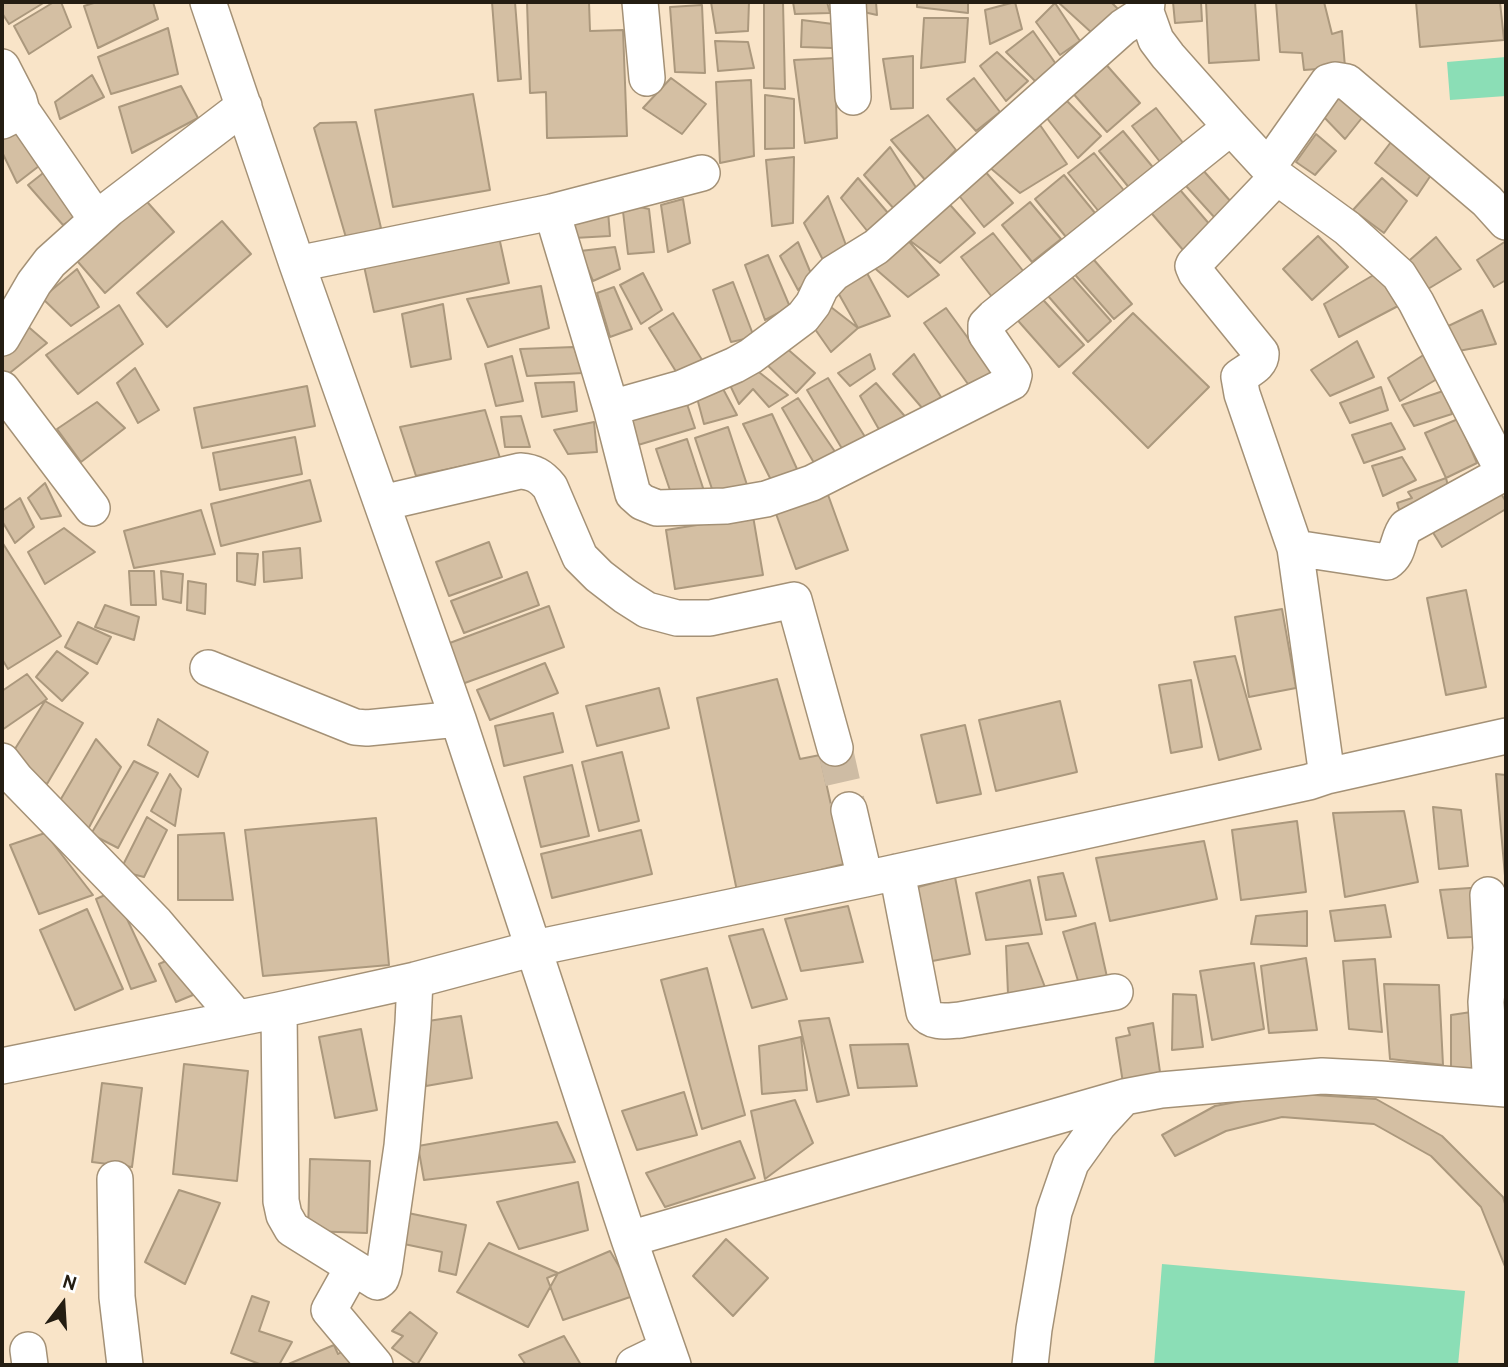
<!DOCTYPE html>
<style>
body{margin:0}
#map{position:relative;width:1508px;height:1367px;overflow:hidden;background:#f9e4c8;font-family:Overpass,sans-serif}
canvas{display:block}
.frame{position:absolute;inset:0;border:4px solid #241d12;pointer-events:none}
.north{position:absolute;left:28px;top:1269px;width:70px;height:70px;-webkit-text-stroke:5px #fff;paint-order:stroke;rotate:17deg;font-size:19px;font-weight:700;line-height:28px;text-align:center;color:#241d12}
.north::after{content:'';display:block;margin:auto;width:24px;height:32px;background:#241d12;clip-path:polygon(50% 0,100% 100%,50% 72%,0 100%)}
</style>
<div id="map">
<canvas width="1508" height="1367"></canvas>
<div class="frame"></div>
<div class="north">N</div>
</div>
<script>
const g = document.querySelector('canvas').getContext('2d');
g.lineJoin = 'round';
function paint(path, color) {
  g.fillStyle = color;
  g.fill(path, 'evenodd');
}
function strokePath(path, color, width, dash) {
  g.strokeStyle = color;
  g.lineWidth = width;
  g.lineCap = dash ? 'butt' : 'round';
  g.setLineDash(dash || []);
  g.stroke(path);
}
paint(new Path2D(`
 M1506 57V96L1450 100 1447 62Z
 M1162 1264 1465 1291 1458 1365H1154Z`), '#8bdeb6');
const building = new Path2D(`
 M2 2H45L9 24 2 13Z
 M54 2H61L71 27 29 54 14 26Z
 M97 2H153L158 19 98 48 84 6Z
 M492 2H515L521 79 498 81Z
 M527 2H589L590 31 623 30 627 136 547 138 546 92 530 93Z
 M711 2H749L748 31 716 33Z
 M767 2H783L785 89 764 88V3Z
 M793 2H827L830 13 795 14Z
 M859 2H876L877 15 859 11Z
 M917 2H968V13L917 7Z
 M1015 2 1022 29 990 44 985 10Z
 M1058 2H1111L1121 12 1092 33Z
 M1173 2H1201L1202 21 1175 23Z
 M1206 2H1255L1259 60 1209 63Z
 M1276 2H1324L1332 34 1342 31 1345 67 1304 70 1302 53 1280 52Z
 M1416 2H1500L1504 40 1420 47Z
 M1055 3 1080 41 1060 55 1036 22Z
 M702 5 705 73 675 72 670 7Z
 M924 18H968L965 62 921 68Z
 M802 20 833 24V48L801 47Z
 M168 28 178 74 111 94 98 57Z
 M1033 31 1058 67 1038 84 1006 52Z
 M715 41 748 42 754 68 718 71Z
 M997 52 1028 81 1006 101 980 66Z
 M913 56V108L891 109 883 59Z
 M835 58 837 138 805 143 794 60Z
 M1103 61 1140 103 1107 132 1070 90Z
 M92 75 104 97 60 119 55 102Z
 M671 78 706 104 682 134 643 108Z
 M974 78 1000 112 976 131 947 99Z
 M751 80 754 156 720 163 716 82Z
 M181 86 198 118 132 153 119 107Z
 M1347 89 1373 104 1345 139 1321 114Z
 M473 94 490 190 393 207 375 110Z
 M765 95 794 99V148L765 149Z
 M1067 101 1101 136 1078 158 1046 117Z
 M1156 108 1187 148 1164 167 1132 126Z
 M928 115 956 150 926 181 891 140Z
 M356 122 381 228 347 241 314 128 320 123Z
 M23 124 39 166 17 183 2 152V135Z
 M1040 125 1067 164 1020 193 988 166Z
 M1123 131 1156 171 1131 190 1099 151Z
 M1316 134 1336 151 1315 175 1296 162Z
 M1391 142 1431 175 1417 196 1375 163Z
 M890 147 917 189 895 210 864 175Z
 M1094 153 1126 193 1100 213 1068 173Z
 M794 157 793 223 772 226 766 160Z
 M1194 160 1232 203 1215 218 1177 176Z
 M52 166 91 210 63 225 28 185Z
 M983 169 1013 203 984 227 957 193Z
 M1064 175 1095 213 1066 237 1035 199Z
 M858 178 888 213 872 237 841 198Z
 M1382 178 1407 201 1384 233 1353 210Z
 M1175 184 1211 226 1183 250 1147 208Z
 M141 195 174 232 105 293 72 255Z
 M828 196 847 248 823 260 804 223Z
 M944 198 975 233 940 263 905 237Z
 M683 199 690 243 668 252 661 205Z
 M1030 202 1061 239 1032 262 1002 225Z
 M622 203 649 209 654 252 628 254Z
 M570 207 608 211 610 236 574 238Z
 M222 221 251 254 167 327 137 293Z
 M993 233 1024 272 992 297 961 257Z
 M1318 236 1348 267 1312 300 1283 269Z
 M499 237 509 283 374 312 364 266Z
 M905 237 939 275 908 297 871 265Z
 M1436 237 1461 269 1423 292 1403 266Z
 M1506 241V280L1494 287 1477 260Z
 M798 242 812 276 798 290 780 256Z
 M615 247 620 269 593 281 580 251Z
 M1088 253 1132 304 1114 319 1070 269Z
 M768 255 790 307 765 320 745 265Z
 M77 269 99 307 71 326 42 298Z
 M1065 269 1111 321 1088 342 1042 289Z
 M643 273 662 310 641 324 620 285Z
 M867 273 890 316 858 328 836 289Z
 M1377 273 1398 306 1339 337 1324 304Z
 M733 282 754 337 731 342 713 290Z
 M541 286 549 328 488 347 467 299Z
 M614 287 632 329 610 337 597 293Z
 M1037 293 1084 345 1059 367 1013 315Z
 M443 304 451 359 411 367 402 314Z
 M827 304 858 328 831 352 810 322Z
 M119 305 143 344 78 394 46 355Z
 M946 308 995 375 973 391 924 323Z
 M1482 310 1496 344 1453 352 1442 329Z
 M673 313 704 363 680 378 649 328Z
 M1133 313 1209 387 1148 448 1073 373Z
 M24 323 47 343 6 376 2 369V358Z
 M1357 341 1374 377 1330 396 1311 370Z
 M784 346 815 373 796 393 761 359Z
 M574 347 583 373 527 376 520 349Z
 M870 354 875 369 850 386 838 373Z
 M914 354 941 397 923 409 893 374Z
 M1425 354 1437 379 1400 401 1388 378Z
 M512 356 523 401 496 406 485 364Z
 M135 368 159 410 138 423 117 383Z
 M755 369 788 395 769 407 753 389 739 404 729 383Z
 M828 378 867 440 844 452 807 390Z
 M574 382 577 411 542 417 535 383Z
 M876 383 909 421 881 433 860 396Z
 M307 386 315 426 202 448 194 408Z
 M722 387 737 415 704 424 697 398Z
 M1381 387 1388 410 1350 423 1340 403Z
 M1446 390 1452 414 1414 426 1402 405Z
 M798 398 838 456 817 468 782 408Z
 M686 401 695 428 638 445 627 410Z
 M97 402 125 428 81 462 57 429Z
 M485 410 500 458 416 476 400 427Z
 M772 414 797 469 773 484 743 424Z
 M521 416 530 447H505L501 417Z
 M1458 419 1477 463 1446 478 1425 433Z
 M594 422 597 452 568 454 554 430Z
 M1391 423 1405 449 1364 463 1352 435Z
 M728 427 749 491 716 501 695 438Z
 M295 437 302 474 220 490 213 453Z
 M687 439 705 494 675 505 656 449Z
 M1402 457 1416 480 1383 496 1372 466Z
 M1446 478 1450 494 1401 516 1397 503 1412 498 1408 492Z
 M310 480 321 521 221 546 211 504Z
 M45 483 61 516 41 519 28 498Z
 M1495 483 1506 502V509L1442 547 1427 523Z
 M827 492 848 550 796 569 775 511Z
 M20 498 34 527 15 543 2 521V511Z
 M201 510 215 554 134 568 124 531Z
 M753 516 763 575 675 589 666 530Z
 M64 528 95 552 45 584 28 552Z
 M2 542 61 636 8 669 2 659Z
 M489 542 502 577 449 596 436 562Z
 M300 548 302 578 264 582 263 552Z
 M237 553 258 554 255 585 237 581Z
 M129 571H154L156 605H131Z
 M161 571 183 574 181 603 163 599Z
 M527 572 539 605 464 633 451 601Z
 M188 581 206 584 205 614 187 610Z
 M1466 590 1486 687 1446 695 1427 598Z
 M105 605 139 617 134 640 95 627Z
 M549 606 564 647 462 684 447 644Z
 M1282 609 1296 688 1249 697 1235 617Z
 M78 622 111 637 97 664 65 647Z
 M57 651 88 673 62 701 36 677Z
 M1235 656 1261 749 1219 760 1194 662Z
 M545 663 558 693 490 720 477 690Z
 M27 674 47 699 2 730V691Z
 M777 679 800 759 820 755 844 864 737 891 697 698Z
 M1191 680 1202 747 1171 753 1159 685Z
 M659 688 669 728 597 746 586 706Z
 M45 701 83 723 47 784 8 760Z
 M1060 701 1077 772 996 791 979 720Z
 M553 713 563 752 504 766 495 726Z
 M158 719 208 752 198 777 148 745Z
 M965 725 981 794 937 803 921 735Z
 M96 739 121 767 85 835 51 816Z
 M622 752 639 821 599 831 582 762Z
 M134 761 158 773 118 848 91 834Z
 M572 765 589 836 541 847 524 777Z
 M170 774 181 789 175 826 151 811Z
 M1496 774 1506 775 1505 876Z
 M1433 807 1461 810 1468 866 1439 869Z
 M1404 811 1418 882 1345 897 1333 813Z
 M147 817 167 830 144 877 120 871Z
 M376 818 389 965 263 976 245 830Z
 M1297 821 1306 892 1241 900 1232 830Z
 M641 830 652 874 552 898 541 854Z
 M45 833 93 895 39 914 10 845Z
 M224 833 233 900H178V835Z
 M1204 841 1217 899 1110 921 1096 858Z
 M1063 873 1076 916 1046 920 1038 877Z
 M955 877 970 954 927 962 911 889Z
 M1030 880 1042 934 986 940 976 893Z
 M1500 886 1499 936 1448 938 1440 890Z
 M114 891 156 981 131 989 96 899Z
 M1385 905 1391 937 1335 941 1330 911Z
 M848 906 863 962 801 971 785 919Z
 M87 909 123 989 75 1010 40 930Z
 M1307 911V946L1251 944 1256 916Z
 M1095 923 1107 977 1079 984 1063 932Z
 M763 929 787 999 752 1008 729 936Z
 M1028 943 1048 995 1008 994 1006 946Z
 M177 956 193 995 176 1002 159 964Z
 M1306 958 1317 1030 1269 1033 1261 966Z
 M1375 959 1382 1032 1349 1029 1343 961Z
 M1254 963 1264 1029 1212 1040 1200 971Z
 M707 968 745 1115 702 1129 661 980Z
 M1384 984 1439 985 1443 1065 1390 1059Z
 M1173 994 1196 995 1203 1047 1172 1050Z
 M1478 1011 1490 1072 1451 1071V1015Z
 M461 1016 472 1078 426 1086 415 1023Z
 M829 1018 849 1095 817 1102 799 1021Z
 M1153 1023 1161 1079 1123 1083 1116 1038 1130 1035 1128 1028Z
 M361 1029 377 1110 335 1118 319 1037Z
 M801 1037 807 1090 762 1094 759 1046Z
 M908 1044 917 1086 858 1088 850 1045Z
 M184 1064 248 1071 237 1181 173 1174Z
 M102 1083 142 1088 132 1167 92 1162Z
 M684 1092 697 1135 637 1150 622 1111Z
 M1284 1093 1376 1099 1442 1136 1503 1197 1506 1207V1269L1481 1207 1431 1156 1374 1124 1282 1117 1226 1131 1175 1156 1162 1135 1215 1106Z
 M795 1100 813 1143 765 1179 751 1111Z
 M557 1122 575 1162 424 1180 418 1146Z
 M740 1141 755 1178 665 1207 646 1173Z
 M310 1159 370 1161 367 1233 308 1231Z
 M578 1182 588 1230 519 1249 497 1202Z
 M179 1190 220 1203 185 1284 145 1262Z
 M408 1213 466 1225 456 1275 439 1271 442 1252 404 1244Z
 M726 1239 768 1278 733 1316 693 1276Z
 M489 1243 558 1273 528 1327 457 1292Z
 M610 1251 636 1295 563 1320 547 1278Z
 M252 1296 269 1302 259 1331 292 1342 279 1365H262L231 1353Z
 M410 1312 437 1333 417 1365 392 1348 403 1336 392 1331Z
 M564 1336 581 1365H526L519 1355Z
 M356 1344 371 1365H286L334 1345 338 1354Z`);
paint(building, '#d4bfa3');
strokePath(building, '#ab987d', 2);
strokePath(new Path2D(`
 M835 748 849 810`), '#cebca4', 35, [35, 18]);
const minor = new Path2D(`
 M208 2 297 264 458 719 629 1239 673 1365
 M640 2 647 78
 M848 2 853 97
 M1146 12 1156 40 1168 56 1231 127 1277 177
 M2 67 19 100 22 111
 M2 121 22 111 97 220
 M1268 167 1328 82 1335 80 1347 82 1487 201 1506 222
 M552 212 611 408 633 494 642 502 657 508 726 506 766 499 812 483 1012 382 1014 375 986 334V325L994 317 1231 127
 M297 264 552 212 702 173
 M2 338 34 283 50 262 109 209 244 106
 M2 389 92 508
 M611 408 682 388 735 365 751 356 803 317 813 304 821 287 834 273 876 247 1123 27 1146 12 1147 2
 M382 503 520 471C534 472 541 476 550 487L580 557 599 576 625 596 647 610 677 618H710L794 600 835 748
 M1295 548 1387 562C1400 554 1397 538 1406 527L1506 472
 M208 668 355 727 367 728 458 719
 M2 761 16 779 156 923 237 1018
 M1327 776 1295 548 1242 394 1239 377C1248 370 1262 365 1261 353L1196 273 1193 266 1194 264 1277 177 1347 228 1399 275 1416 302 1504 473
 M849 810 865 879
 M897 872 924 1012C932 1024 947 1021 960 1020L1115 992
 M1488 895 1491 948 1486 1002 1491 1088
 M279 1010 281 1201 284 1215 292 1229 377 1282 381 1279 384 1270 402 1146 413 1023 415 980
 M2 1066 279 1010 415 980 535 948 865 879 1309 782 1327 776 1506 736
 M115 1179 117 1297 125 1365
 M629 1239 1124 1097 1161 1090 1322 1076 1380 1079 1506 1089
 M353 1267 329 1310 375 1365
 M28 1350 30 1365
 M634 1365 667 1349
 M1030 1365 1034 1329 1054 1212 1071 1163 1099 1124 1124 1097`);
strokePath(minor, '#a49176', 38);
strokePath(minor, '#fff', 35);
</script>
